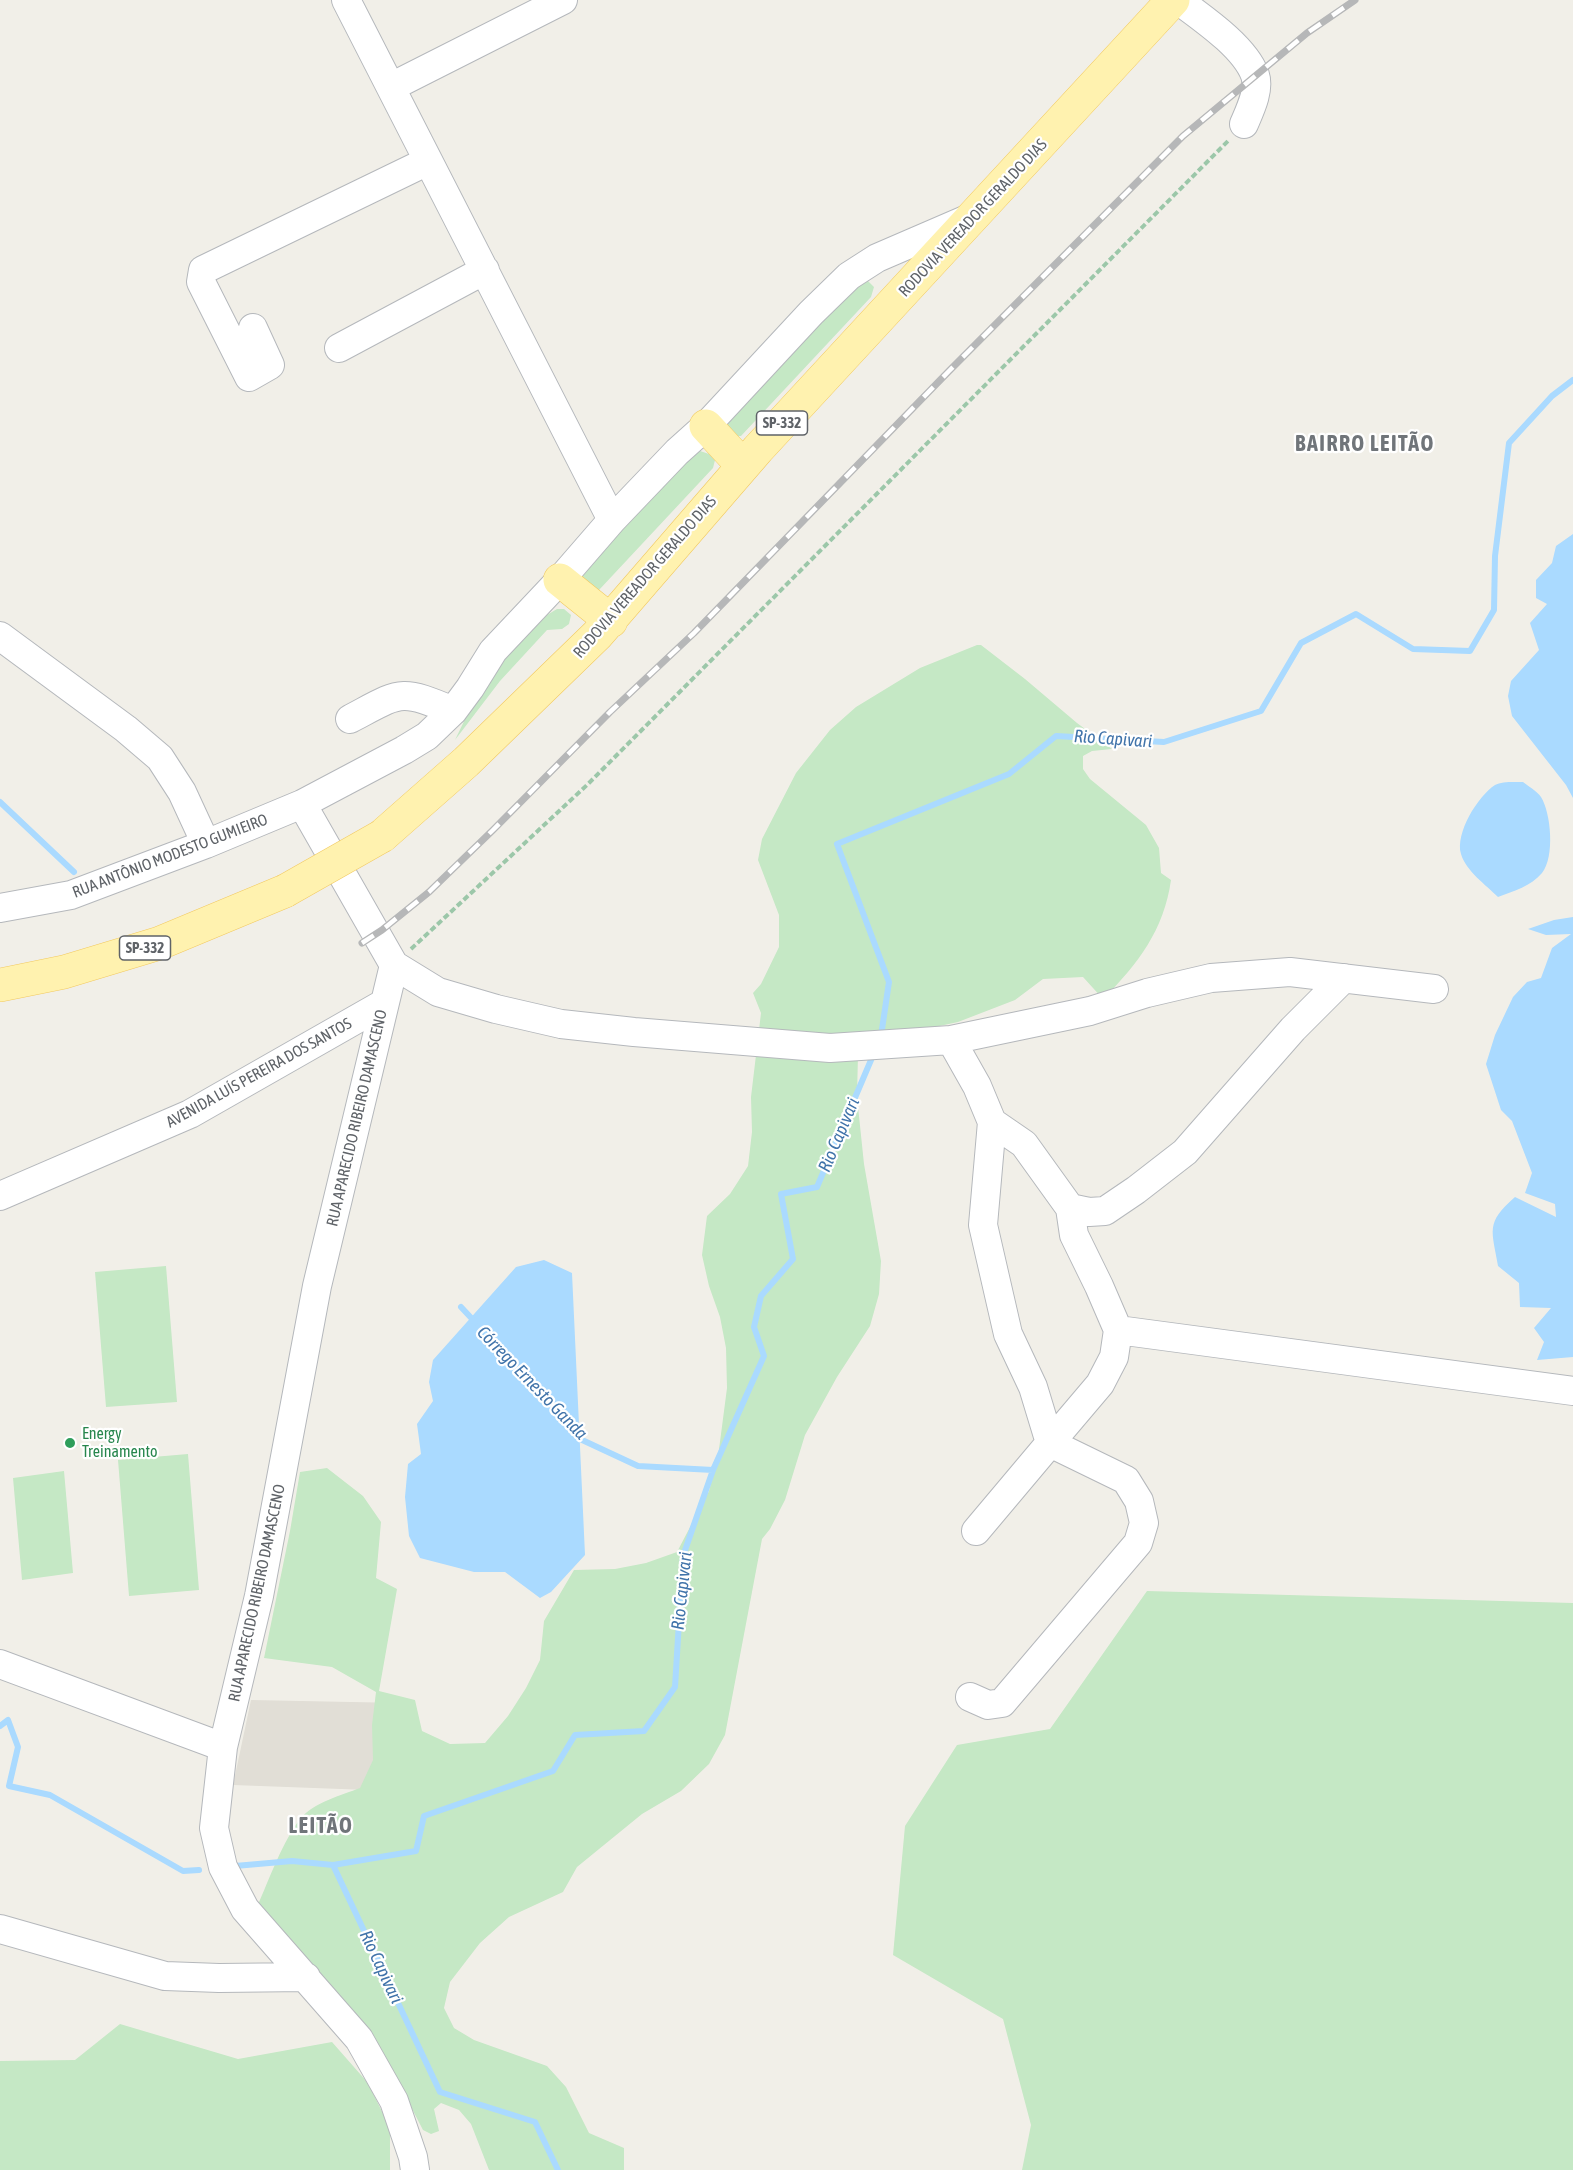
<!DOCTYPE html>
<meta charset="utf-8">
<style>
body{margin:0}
canvas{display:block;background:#f1efe8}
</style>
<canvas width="1573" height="2170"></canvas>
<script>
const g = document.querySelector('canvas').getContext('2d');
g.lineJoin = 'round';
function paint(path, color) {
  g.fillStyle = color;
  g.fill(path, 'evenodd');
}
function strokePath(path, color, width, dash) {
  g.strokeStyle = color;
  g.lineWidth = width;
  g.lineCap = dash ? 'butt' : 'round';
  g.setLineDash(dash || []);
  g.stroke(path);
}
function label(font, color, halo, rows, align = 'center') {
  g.font = font + ' "Asap Condensed",sans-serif';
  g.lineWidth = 4.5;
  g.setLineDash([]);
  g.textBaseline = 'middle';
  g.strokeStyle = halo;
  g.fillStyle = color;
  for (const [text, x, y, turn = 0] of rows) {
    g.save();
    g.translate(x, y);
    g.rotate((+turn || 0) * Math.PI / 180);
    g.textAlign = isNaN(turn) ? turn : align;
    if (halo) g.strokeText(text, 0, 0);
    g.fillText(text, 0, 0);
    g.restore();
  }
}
paint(new Path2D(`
 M251 1700 402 1703 395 1791 233 1785Z`), '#e1ded6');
paint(new Path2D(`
 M858 281H868L874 287 871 297 741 436 729 437 724 419Z
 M700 451 709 454 715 460 713 468 599 590 586 591 579 582 589 563 694 454Z
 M557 609H564L571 615 569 624 562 629 547 630 500 681 455 740 485 678 547 615Z
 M977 645H981L1025 679 1077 723 1112 749 1092 751 1083 756V769L1090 779 1146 825 1159 848 1161 873 1171 880C1164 930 1138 964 1103 999L1083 977 1043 979 1015 1000 958 1022 870 1041 858 1054 857 1097 864 1164 881 1261 879 1294 870 1326 837 1377 805 1435 785 1500 770 1529 762 1539 725 1735 709 1764 681 1791 642 1814 577 1867 563 1892 509 1917 480 1943 450 1982 444 2008 454 2028 474 2040 547 2066 566 2087 589 2133 624 2148V2170H489L471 2124 459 2110 441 2103 434 2109 439 2131 431 2134 423 2130 379 2045 321 1984 257 1907C269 1880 283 1840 301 1818 313 1803 342 1795 360 1788L373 1760 372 1725 376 1692 332 1667 264 1658 290 1531 300 1472 327 1468 363 1496 381 1522 376 1578 397 1589 379 1691 415 1700 422 1731 450 1744 485 1743 508 1716 526 1688 540 1660 544 1621 574 1570 615 1569 646 1563 677 1552 709 1491 718 1457 727 1388 726 1348 720 1317 709 1286 702 1255 707 1216 730 1194 748 1166 752 1132 751 1097 761 1013 753 993 761 984 779 947V915L758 860 762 839 796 773 830 730 856 707 920 668Z
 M166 1266 177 1402 106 1407 95 1272Z
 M188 1454 199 1590 129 1596 118 1460Z
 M64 1471 73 1573 22 1580 13 1478Z
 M1147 1591 1573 1603V2170H1022L1031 2125 1003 2019 893 1955 905 1826 957 1745 1050 1729Z
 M120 2024 238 2059 332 2042 368 2083 390 2128V2170H0V2061L75 2060Z`), '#c5e8c5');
paint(new Path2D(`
 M1573 534V798L1566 785 1512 716 1508 696 1511 681 1539 650 1530 623 1547 604 1536 598V580L1552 563 1556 546Z
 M1523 782C1528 786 1537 791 1541 797 1551 813 1555 857 1542 873 1531 886 1514 891 1498 897 1486 885 1466 871 1461 854 1455 833 1478 796 1495 785 1502 781 1515 782 1523 782Z
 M1573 917V1357L1537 1360 1544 1342 1534 1328 1551 1308 1520 1307 1519 1283 1498 1266C1492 1230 1485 1223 1515 1197L1556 1217 1555 1204 1525 1193 1532 1173 1512 1121 1501 1110 1486 1064 1495 1035 1513 997 1527 982 1541 978 1552 948 1571 934 1546 935 1528 929 1554 920Z
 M544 1260 572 1273 585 1555 551 1592 540 1598 505 1572H474L420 1558 409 1536 405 1497 408 1464 421 1454 417 1424 433 1401 429 1382 433 1360 516 1267Z`), '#aadaff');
strokePath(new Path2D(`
 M0 802 74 872
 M881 1036 889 982 837 844 1009 774 1056 736 1164 742 1261 711 1301 643 1356 614 1413 649 1470 651 1494 610 1495 556 1509 443 1552 396 1573 380
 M461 1307 475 1322
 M576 1435 580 1439 638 1466 713 1470
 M0 1726 8 1720 18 1747 9 1786 50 1795 183 1871 199 1870
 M235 1866 292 1861 333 1865
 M558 2170 535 2122 440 2092 333 1865 416 1851 424 1816 553 1771 575 1735 644 1731 675 1687 683 1556 713 1470 764 1356 754 1327 761 1296 793 1259 781 1194 817 1187 874 1053`), '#aadaff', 6);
const minor = new Path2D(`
 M346 0 612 520
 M1178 0C1202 18 1244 46 1255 75 1260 90 1250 110 1244 124
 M391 87 563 0
 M253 328 270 365 249 377 201 282 203 270 428 161
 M339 348 485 270
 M0 636 126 729 160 758 182 792 206 844
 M350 719C401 692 399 688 453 711
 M302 804 394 965 438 992 496 1009 561 1024 634 1032 830 1048 951 1040 1090 1011 1147 993 1211 978 1290 972 1434 989
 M0 908 71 895 206 844 302 804 404 750 427 736 453 711 470 688 493 651 560 580 612 520 677 452 706 426 811 313 849 276 877 258 972 217
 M394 965 317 1286 259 1596 223 1747 214 1828 223 1867 245 1909 359 2039 394 2101 413 2157 415 2170
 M951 1040 977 1086 992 1122 1024 1144 1070 1208 1074 1235 1099 1286 1118 1330 1114 1357 1100 1384 1050 1443 1033 1387 1008 1334 983 1225 992 1122
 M0 1196 190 1114 383 1004
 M1070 1208 1089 1212 1105 1211 1136 1190 1185 1152 1293 1029 1344 978
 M1118 1330 1573 1391
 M0 1664 223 1747
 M970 1697 988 1705 1002 1703 1138 1543 1144 1523 1139 1501 1126 1480 1050 1443 976 1531
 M0 1929 165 1976 219 1978 306 1977`);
const major = new Path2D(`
 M706 426 743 466
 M560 580 611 621
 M382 836 466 762 597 635 758 449 1173 0
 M0 985 64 972 160 943 285 891`);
strokePath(minor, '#b5b8bc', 30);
strokePath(major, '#f2c960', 34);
strokePath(new Path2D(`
 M411 949 587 785 1229 140`), '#9cc7a9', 4, [6, 3]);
strokePath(minor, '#fff', 28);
strokePath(major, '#fff2af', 33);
const rail = new Path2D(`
 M362 943 382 930 429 892 493 830 610 712 694 633 949 371 1183 136 1307 33 1355 0`);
strokePath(rail, '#b6b7b8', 7);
strokePath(rail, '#fff', 4.5, [14]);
const majorBridge = new Path2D(`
 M285 891 382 836`);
strokePath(majorBridge, '#f2c960', 34, []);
strokePath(majorBridge, '#fff2af', 33);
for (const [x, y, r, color] of [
 [70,1443,6,"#2e9e5b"]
]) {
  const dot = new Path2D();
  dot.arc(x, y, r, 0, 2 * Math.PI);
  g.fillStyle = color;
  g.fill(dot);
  strokePath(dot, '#fff', 2);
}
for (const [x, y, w] of [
 [782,423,51],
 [145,948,51]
]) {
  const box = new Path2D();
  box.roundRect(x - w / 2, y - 12, w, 24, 4.5);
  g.fillStyle = '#fff';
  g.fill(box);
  strokePath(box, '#5f6368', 1.5);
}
label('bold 15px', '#5f6368', null, [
 ["SP-332",782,423],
 ["SP-332",145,948]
]);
label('16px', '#5f6368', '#fff', [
 ["RODOVIA VEREADOR GERALDO DIAS",973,218,-47],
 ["RODOVIA VEREADOR GERALDO DIAS",645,577,-49],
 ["RUA ANTÔNIO MODESTO GUMIEIRO",170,856,-21],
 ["AVENIDA LUÍS PEREIRA DOS SANTOS",259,1073,-29],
 ["RUA APARECIDO RIBEIRO DAMASCENO",357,1118,-77],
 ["RUA APARECIDO RIBEIRO DAMASCENO",257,1593,-78]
]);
label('16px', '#27864d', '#fff', [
 ["Energy",82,1434],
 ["Treinamento",82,1452]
], 'left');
label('italic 18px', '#4174aa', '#fff', [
 ["Rio Capivari",1113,739,4],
 ["Rio Capivari",839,1135,-67],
 ["Córrego Ernesto Ganda",532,1383,46],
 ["Rio Capivari",682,1591,-84],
 ["Rio Capivari",381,1967,65]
]);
g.letterSpacing = '1.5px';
label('bold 22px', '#70757a', '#fff', [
 ["BAIRRO LEITÃO",1365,444],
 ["LEITÃO",321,1826]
]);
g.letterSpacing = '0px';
</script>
